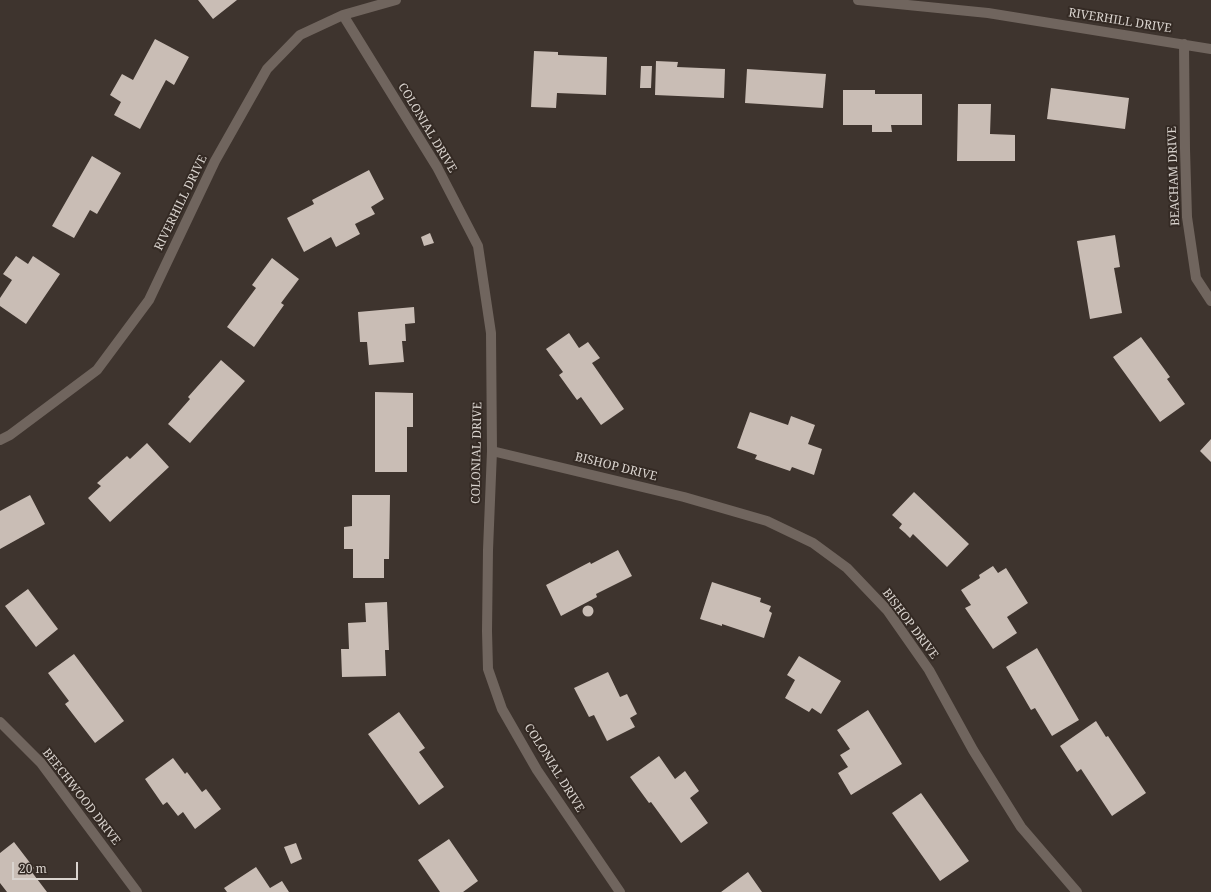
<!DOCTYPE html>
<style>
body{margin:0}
#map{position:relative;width:1211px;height:892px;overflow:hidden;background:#3e342e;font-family:"Noto Serif",serif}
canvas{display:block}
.scale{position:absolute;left:12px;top:862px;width:66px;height:18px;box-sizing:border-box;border:2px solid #dad4cf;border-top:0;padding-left:5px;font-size:12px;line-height:14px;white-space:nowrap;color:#dad4cf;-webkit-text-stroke:3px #342a24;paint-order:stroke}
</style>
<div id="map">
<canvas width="1211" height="892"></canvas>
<div class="scale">20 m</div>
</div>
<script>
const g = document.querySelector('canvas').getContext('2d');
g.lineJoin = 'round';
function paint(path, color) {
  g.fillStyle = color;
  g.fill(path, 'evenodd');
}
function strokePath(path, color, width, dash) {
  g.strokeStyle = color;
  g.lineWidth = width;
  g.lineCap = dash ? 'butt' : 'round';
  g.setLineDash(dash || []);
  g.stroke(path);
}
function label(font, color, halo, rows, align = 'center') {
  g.font = font + ' "Noto Serif",serif';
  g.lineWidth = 4;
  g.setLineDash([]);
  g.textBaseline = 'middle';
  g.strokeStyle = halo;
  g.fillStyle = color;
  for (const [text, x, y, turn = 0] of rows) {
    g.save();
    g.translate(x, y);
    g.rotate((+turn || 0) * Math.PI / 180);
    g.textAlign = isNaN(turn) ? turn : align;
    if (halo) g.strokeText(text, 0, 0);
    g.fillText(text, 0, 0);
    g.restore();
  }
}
paint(new Path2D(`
 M198 0H237L213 19Z
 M155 39 189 57 174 85 166 80 140 129 114 115 121 102 110 95 122 74 133 80Z
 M534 51 558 52V55L607 57 606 95 557 93 556 108 531 107Z
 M656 61 678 62 677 67 725 69 724 98 655 95Z
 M641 66H652L651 88H640Z
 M747 69 826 74 823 108 745 103Z
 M1051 88 1129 98 1125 129 1047 119Z
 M843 90H875V94H922V125H891L892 132H872V125H843Z
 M958 104H991L990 134 1015 135V161H957Z
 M92 156 121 173 97 214 90 210 74 238 52 226Z
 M369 170 384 199 371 207 375 214 355 224 360 234 336 247 331 237 304 252 287 218 314 204 312 200Z
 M430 233 434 243 424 246 421 237Z
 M1115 235 1120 267 1114 268 1122 313 1090 319 1077 241Z
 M16 256 28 264 33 256 60 274 26 324 0 306V298L12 280 3 274Z
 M272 258 299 279 281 303 284 305 254 347 227 327 256 288 252 285Z
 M414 307 415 323 405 324 406 341H402L404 362 369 365 367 342H360L358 312Z
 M569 333 579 348 588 342 600 358 592 363 624 409 601 425 581 397 577 400 559 375 563 372 546 349Z
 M1141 337 1170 377 1167 379 1185 404 1160 422 1113 357Z
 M221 360 245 381 190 443 168 424 190 399 188 397Z
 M375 392 413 393V427H407V472H375Z
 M750 412 788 425 791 416 815 425 808 444 822 449 814 475 792 467 790 471 755 459 757 455 737 448Z
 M1211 439V462L1200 451Z
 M147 443 169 467 110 522 88 498 101 486 97 483 127 456 130 459Z
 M914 492 969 544 947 567 913 534 910 538 905 533 899 528 902 524 892 515Z
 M30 495 45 524 0 549V511Z
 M352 495H390L389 559H384V578H353V549H344V527L352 526Z
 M618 550 632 576 596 594 597 597 561 616 546 585 590 562 591 564Z
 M993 566 998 573 1006 568 1028 603 1007 617 1017 633 993 649 965 608 971 605 961 590 980 578 979 575Z
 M712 582 761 598 760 602 771 606 769 611 772 613 764 638 722 624V626L700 619Z
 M28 589 58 629 36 647 5 606Z
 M387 602 389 650H385L386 676 342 677 341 649H349L348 623 366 622 365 603Z
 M582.5 611a5.5 5.5 0 1 1 11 0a5.5 5.5 0 1 1-11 0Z
 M1037 648 1079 720 1052 736 1035 708 1031 710 1006 667Z
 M74 654 124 721 95 743 65 704 69 701 48 673Z
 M799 656 841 681 821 714 812 708 809 712 785 698 795 680 787 675Z
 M608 672 620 697 627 694 637 714 630 718 635 727 607 741 594 715 589 717 574 688Z
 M868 710 902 764 851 795 838 773 848 767 840 755 850 749 837 730Z
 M399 712 425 748 419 752 444 787 419 805 368 734Z
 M1096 721 1106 737 1108 736 1146 793 1112 816 1081 769 1077 772 1060 746Z
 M659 756 675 779 685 771 699 791 690 798 708 823 681 843 651 802 649 803 630 777Z
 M173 758 185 774 187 772 202 792 206 789 221 809 195 829 183 812 178 816 167 802 163 805 145 779Z
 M921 793 969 861 940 881 892 813Z
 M449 839 478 881 463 892H440L418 860Z
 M14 842 34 868 31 871 47 892H7L0 883V853Z
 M296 843 302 859 291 864 284 847Z
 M256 867 270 888 282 881 289 892H227L224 888Z
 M748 872 762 892H721Z`), '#c9bdb5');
strokePath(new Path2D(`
 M858 0 988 13 1211 49
 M343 15 437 167 478 246 491 333 492 451 488 550 487 631 488 669 502 709 537 770 620 892
 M1184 44 1185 149 1187 217 1196 278 1211 301
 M0 440 10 435 97 370 149 300 215 161 267 69 300 35 343 15 396 0
 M492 451 684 497 767 521 813 543 847 568 887 610 929 670 973 750 1021 827 1077 892
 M0 722 41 763 137 892`), '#70655e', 10);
label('12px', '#dad4cf', '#342a24', [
 ["RIVERHILL DRIVE",1120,21,9],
 ["COLONIAL DRIVE",427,128,59],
 ["BEACHAM DRIVE",1174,176,-92],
 ["RIVERHILL DRIVE",181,203,-64],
 ["COLONIAL DRIVE",477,453,-89],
 ["BISHOP DRIVE",616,467,14],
 ["BISHOP DRIVE",910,624,53],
 ["COLONIAL DRIVE",554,768,58],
 ["BEECHWOOD DRIVE",81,797,52]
]);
</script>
